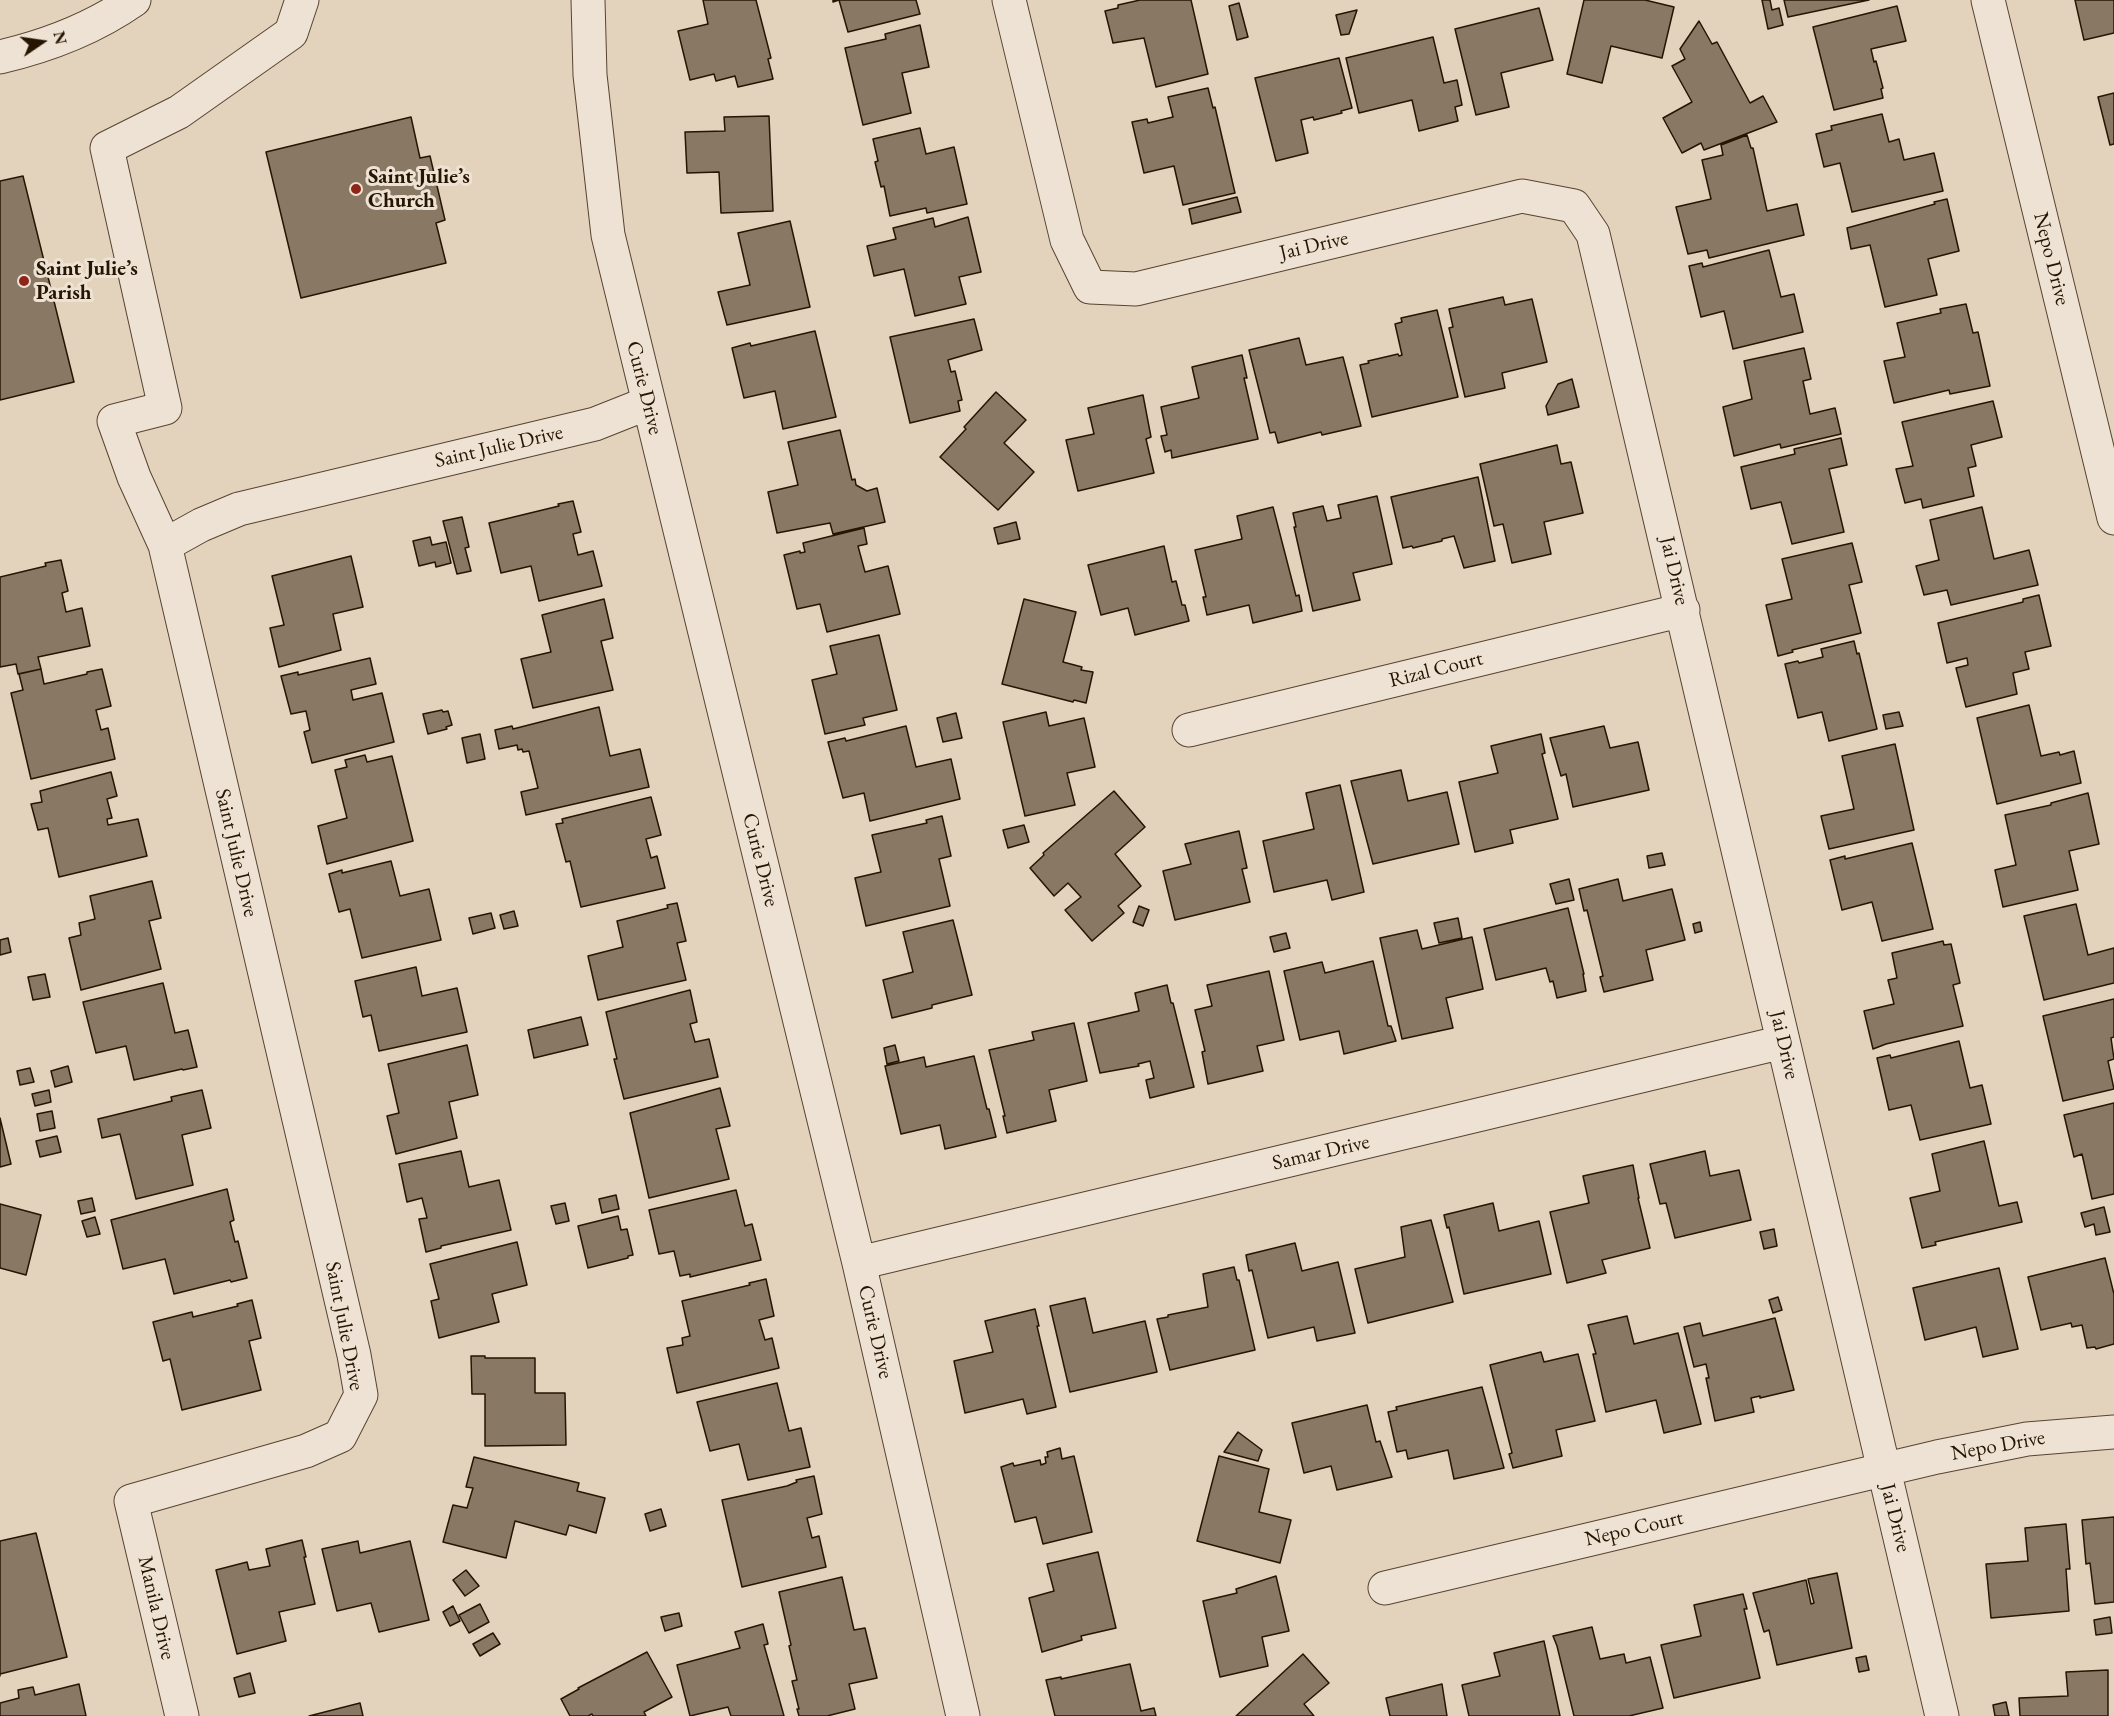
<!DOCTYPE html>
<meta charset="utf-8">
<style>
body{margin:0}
#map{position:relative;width:2114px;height:1716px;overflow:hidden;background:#e4d3bc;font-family:"EB Garamond",serif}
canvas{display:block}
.north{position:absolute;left:12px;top:12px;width:60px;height:60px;-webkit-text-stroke:4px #ede2d3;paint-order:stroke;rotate:77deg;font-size:16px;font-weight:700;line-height:24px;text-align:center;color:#261502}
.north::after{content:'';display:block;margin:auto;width:21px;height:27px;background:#261502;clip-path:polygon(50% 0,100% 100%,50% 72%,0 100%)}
</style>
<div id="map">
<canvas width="2114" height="1716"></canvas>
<div class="north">N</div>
</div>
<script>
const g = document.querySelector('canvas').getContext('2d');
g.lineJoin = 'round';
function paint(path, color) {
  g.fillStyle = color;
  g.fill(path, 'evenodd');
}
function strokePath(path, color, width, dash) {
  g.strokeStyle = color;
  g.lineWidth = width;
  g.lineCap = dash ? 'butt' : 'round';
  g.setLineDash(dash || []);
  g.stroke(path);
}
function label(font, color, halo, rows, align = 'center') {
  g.font = font + ' "EB Garamond",serif';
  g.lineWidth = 6;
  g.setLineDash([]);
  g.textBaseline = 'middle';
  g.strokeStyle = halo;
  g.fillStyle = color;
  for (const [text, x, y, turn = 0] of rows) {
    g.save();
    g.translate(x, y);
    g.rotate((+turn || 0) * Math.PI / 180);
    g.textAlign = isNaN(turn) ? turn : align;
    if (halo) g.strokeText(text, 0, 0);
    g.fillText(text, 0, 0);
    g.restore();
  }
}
const building = new Path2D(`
 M703 0H756L771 58 768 59 773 79 738 87 735 76 716 81 714 74 690 80 678 31 708 24Z
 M833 0H916L920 14 848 32 839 0 833 2Z
 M1140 0H1191L1208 74 1156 87 1144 38 1113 43 1105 11 1118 8V5Z
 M1584 0H1645L1674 7 1662 58 1611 46 1602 83 1567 74Z
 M1762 0H1770L1772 10 1779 8 1783 25 1768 29Z
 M1784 0H1869L1788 17Z
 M2075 0H2114V33L2084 40Z
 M1239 3 1248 37 1237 40 1229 6Z
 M1897 6 1906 41 1871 49 1874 62 1876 61 1883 88 1881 89 1883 98 1834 110 1813 27Z
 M1539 8 1553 60 1501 73 1509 107 1476 115 1455 29Z
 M1357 10 1349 34 1341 35 1336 15Z
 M1699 21 1712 44 1717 42 1750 103 1763 96 1777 122 1704 150 1701 143 1682 153 1663 118 1692 102 1672 66 1685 59 1680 49Z
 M920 25 929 67 902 73 911 113 863 125 845 48 886 39 885 34Z
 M1433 37 1444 83 1457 80 1462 105 1455 107 1458 121 1419 131 1412 100 1359 113 1346 58Z
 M1339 58 1352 108 1341 111 1342 113 1314 120 1313 117 1301 120 1308 153 1276 161 1255 78Z
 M1208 88 1213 108 1215 107 1235 193 1183 205 1174 166 1144 173 1132 122 1147 119 1148 123 1173 117 1168 97Z
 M2114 93V144L2110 145 2098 97Z
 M1882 114 1889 142 1899 139 1904 160 1934 153 1943 191 1852 212 1840 163 1824 167 1816 134 1832 130 1831 126Z
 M769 116 773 211 721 213 719 172 687 173 685 132 725 131 724 117Z
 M411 117 420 158 430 156 445 220 436 223 446 263 301 298 266 152Z
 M920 128 926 154 954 147 967 204 927 213 926 208 890 216 884 186 881 187 875 162 878 161 873 139Z
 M1747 135 1751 148H1753L1767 211 1797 204 1804 235 1709 258 1707 250 1688 254 1676 207 1711 199 1702 160 1723 155 1721 145Z
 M23 176 74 382 0 400V181Z
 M1237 197 1241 212 1192 224 1189 209Z
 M1947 199 1959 251 1928 259 1937 295 1885 307 1870 245 1851 249 1847 228 1935 204 1934 202Z
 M968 217 981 272 959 277 966 304 915 316 904 269 874 276 867 246 896 239 893 228 933 218 935 227Z
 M790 221 810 307 727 325 718 292 750 285 738 233Z
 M1769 250 1781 297 1794 294 1803 332 1733 349 1724 311 1701 317 1689 266 1702 263 1703 267Z
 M1503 297 1505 305 1532 299 1547 362 1502 373 1505 388 1465 397 1449 328 1453 327 1449 309Z
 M1966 304 1973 333 1978 332 1990 386 1950 394 1949 390 1894 403 1884 361 1905 357 1897 323 1941 313 1940 309Z
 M1437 310 1458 397 1372 417 1360 365 1369 363 1368 361 1398 354 1399 356 1402 355 1395 324 1402 322 1401 318Z
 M974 319 982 350 948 360 951 372 955 371 962 400 958 401 960 411 910 423 890 337Z
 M815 331 836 417 783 429 775 391 744 398 732 348 750 343 751 346Z
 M1299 338 1306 365 1343 357 1361 426 1322 435 1321 432 1278 443 1275 432 1270 433 1249 350Z
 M1804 348 1811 379 1803 381 1810 414 1835 408 1841 434 1781 448 1780 444 1734 456 1723 407 1752 399 1744 361Z
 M1242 355 1247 378H1244L1258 439 1172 458 1171 450 1165 452 1161 436 1167 435 1161 407 1199 398 1192 367Z
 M1572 379 1579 407 1548 415 1546 406 1558 384Z
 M996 392 1026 420 1004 443 1034 472 998 510 940 457 966 429 964 427Z
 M1143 395 1151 437 1146 439 1154 473 1078 491 1066 440 1094 434 1088 408Z
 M1993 401 2002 437 1971 445 1976 466 1968 468 1974 496 1923 508 1921 499 1905 503 1896 469 1913 466 1902 422Z
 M840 430 852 480 855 479 856 485 867 491 877 488 885 522 833 534 830 523 777 533 768 492 798 485 788 442Z
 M1841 438 1847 465 1829 469 1844 532 1792 544 1781 502 1751 509 1741 467 1795 454 1794 449Z
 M1557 445 1561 464 1571 462 1583 513 1544 522 1551 554 1512 563 1503 524 1494 526 1480 464Z
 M1478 477 1495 561 1464 568 1454 536 1442 539V541L1413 548 1412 546 1403 548 1391 497Z
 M1377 496 1392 564 1353 573 1360 600 1313 611 1294 527H1296L1293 513 1323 506 1327 521 1341 518 1338 505Z
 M573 501 581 532 573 534 578 555 593 551 602 586 539 601 531 566 501 573 489 523 559 506 558 504Z
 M1273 507 1296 596 1299 595 1302 611 1253 623 1249 605 1207 615 1203 597H1206L1195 550 1242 539 1237 516Z
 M1982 507 1994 559 2029 550 2038 585 1951 605 1947 590 1924 595 1916 566 1939 560 1930 520Z
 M462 517 469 547 465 548 471 571 457 574 443 521Z
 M1016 522 1020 539 998 544 994 528Z
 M864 528 867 544 858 546 865 572 888 566 900 614 827 632 820 604 797 609 784 555 800 551V553L805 552 803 543Z
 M430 537 432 545 446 542 451 563 436 567 435 562 419 566 413 541Z
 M1852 543 1862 582 1849 585 1861 633 1792 650 1793 652 1778 656 1766 605 1792 599 1782 559Z
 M1164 546 1172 582 1176 581 1182 605H1185L1189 621 1135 635 1128 608 1101 615 1088 565Z
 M351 556 363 607 333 614 341 650 279 667 270 628 284 625 272 576Z
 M61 560 68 591 62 593 66 612 82 608 90 646 38 657 41 669 18 674 16 664 0 667V577L46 566 45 563Z
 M2039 595 2051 646 2025 652 2029 669 2013 673 2017 694 1966 707 1956 668 1968 665 1967 658 1947 663 1938 623 2023 602V599Z
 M604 599 613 638 601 641 613 690 533 708 521 659 551 652 542 615Z
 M1024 599 1076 612 1063 662 1082 667 1081 670 1093 672 1086 703 1074 700 1073 702 1002 684Z
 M879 635 897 710 863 718 865 725 825 734 812 680 837 674 830 646Z
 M1854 641 1857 654 1859 653 1877 729 1829 741 1822 712 1798 718 1785 664 1798 661 1799 663 1823 657 1821 649Z
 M370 658 376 684 351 690 353 700 382 693 394 742 312 763 304 732 310 730 306 711 291 714 281 676 298 672V675Z
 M41 669 44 684 87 674V672L102 669 111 706 96 710 101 730 108 728 115 759 31 779 11 693 23 690 19 674Z
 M2029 705 2041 756 2059 752 2060 755 2074 751 2081 783 1997 804 1977 718Z
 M599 707 610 756 640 749 649 787 526 815 521 792 538 788 529 751 523 752 522 749 518 750 517 745 499 749 495 730 512 726 513 729Z
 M442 710 443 712 448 711 452 725 446 727 447 729 428 734 423 714Z
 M1046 712 1049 726 1084 718 1095 767 1067 773 1075 805 1025 816 1003 722Z
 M1899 712 1903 726 1886 729 1883 715Z
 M956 713 962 738 943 742 937 718Z
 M906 726 916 767 951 759 960 799 870 821 864 793 843 798 828 742 845 738 846 741Z
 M1604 726 1610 748 1638 742 1649 790 1573 807 1566 774 1561 776 1550 738Z
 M480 734 485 759 467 763 462 738Z
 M1541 734 1545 753 1542 754 1558 819 1510 830 1513 843 1475 852 1459 782 1498 773 1491 746Z
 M1895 744 1914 830 1829 849 1821 816 1854 809 1842 756Z
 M365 755 367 762 392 756 413 841 327 864 318 826 347 818 335 770 347 767 345 760Z
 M1401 770 1408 801 1447 792 1459 844 1373 864 1351 781Z
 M111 772 117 796 107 799 112 818 107 819 108 825 138 819 147 856 59 877 48 828 38 830 31 804 42 802 40 791Z
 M1340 785 1364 892 1332 900 1327 880 1274 892 1263 841 1314 829 1306 793Z
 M1114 791 1145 827 1115 854 1141 886 1118 906 1124 913 1092 941 1065 910 1081 897 1068 883 1054 896 1030 868 1044 855 1043 853Z
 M2088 793 2099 844 2069 851 2078 890 2003 907 1995 870 2016 865 2005 815 2051 805V803Z
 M651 797 661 835 646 839 651 858 657 856 665 888 581 907 570 861 566 862 556 824 563 823 562 819Z
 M942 816 951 856 939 859 950 906 866 926 855 878 881 872 872 835 927 823 926 820Z
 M1024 825 1029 842 1008 848 1003 830Z
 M1239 831 1247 868 1242 869 1250 902 1175 920 1163 871 1191 864 1185 844Z
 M1912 843 1933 929 1882 941 1872 902 1842 910 1830 860 1845 856V859Z
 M1662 853 1665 865 1649 868 1647 856Z
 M391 861 400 896 429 889 441 940 362 958 350 909 339 912 329 874 342 870V873Z
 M1569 879 1574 900 1556 904 1550 884Z
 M1618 879 1623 901 1672 889 1685 940 1646 950 1653 980 1604 992 1600 977 1603 976 1587 910 1584 911 1579 889Z
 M152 881 161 918 149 921 161 969 81 990 69 938 81 935 79 923 95 919 90 896Z
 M677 903 686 941 677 943 686 980 598 1000 588 956 623 947 617 921 668 908 667 905Z
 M2076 904 2088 955 2114 948V983L2044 1000 2024 916Z
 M1139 906 1149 910 1143 926 1133 922Z
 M1568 908 1584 974H1583L1586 991 1557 998 1553 981 1550 982 1546 968 1496 980 1484 929Z
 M514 911 518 926 504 929 500 915Z
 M491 913 495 928 473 934 469 918Z
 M1458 918 1462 938 1439 943 1434 923Z
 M953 920 972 995 932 1005V1008L892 1018 883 980 913 972 903 932Z
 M1700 922 1702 931 1695 933 1693 924Z
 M1417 930 1422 949 1472 937 1483 989 1446 998 1453 1028 1402 1039 1380 938Z
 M1286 933 1290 948 1274 952 1270 937Z
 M8 938 11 952 0 955V940Z
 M1943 941 1944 945 1951 944 1960 983 1953 985 1963 1026 1886 1044 1873 1049 1864 1011 1894 1004 1888 980 1897 978 1892 953Z
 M1373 961 1388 1026H1391L1396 1041 1344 1054 1339 1031 1300 1040 1284 971 1322 962 1325 973Z
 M416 967 422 996 457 988 467 1032 379 1051 371 1015 363 1017 355 981Z
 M1269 971 1284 1040 1257 1046 1263 1071 1208 1084 1202 1052 1205 1051 1195 1010 1212 1006 1207 985Z
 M45 974 50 997 33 1000 28 977Z
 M163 983 175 1033 188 1030 197 1067 183 1070 182 1069 134 1080 126 1046 96 1053 83 1002Z
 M1167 985 1171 1003H1173L1194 1087 1150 1098 1146 1080 1154 1078 1150 1061 1138 1064 1139 1066 1100 1073 1088 1023 1139 1011 1135 993Z
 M690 990 697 1022 690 1024 695 1042 709 1039 718 1077 624 1099 614 1059H617L606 1012Z
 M2114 999V1037L2111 1038 2114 1059 2108 1061 2114 1089 2063 1101 2043 1016Z
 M581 1017 588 1045 534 1058 528 1030Z
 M1074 1023 1087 1081 1049 1090 1056 1121 1007 1133 1003 1116H1005L989 1050 1034 1040 1032 1032Z
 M1959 1041 1970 1088 1982 1085 1991 1124 1920 1140 1911 1105 1889 1110 1877 1058 1890 1055 1891 1058Z
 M467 1045 478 1095 449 1102 457 1138 396 1154 387 1116 399 1113 388 1064Z
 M895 1045 899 1061 887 1064 884 1048Z
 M974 1056 987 1109H989L996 1137 945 1149 940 1125 901 1134 885 1066 924 1057 926 1067Z
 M68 1066 72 1082 55 1087 51 1071Z
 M30 1068 34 1082 20 1085 17 1071Z
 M720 1088 730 1126 716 1129 729 1179 649 1198 630 1113Z
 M49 1090 51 1102 35 1106 32 1094Z
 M202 1090 211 1128 182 1135 193 1185 136 1199 120 1134 102 1138 98 1119 172 1101 171 1097Z
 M2114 1103V1194L2092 1199 2082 1154 2074 1157 2064 1115Z
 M52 1111 55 1128 40 1131 37 1114Z
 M0 1118 11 1164 0 1167Z
 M57 1136 61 1152 40 1157 36 1141Z
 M1984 1141 1999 1206 2017 1202 2022 1222 1935 1242 1936 1245 1922 1248 1910 1198 1940 1191 1932 1154Z
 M461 1151 469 1187 499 1180 511 1230 441 1246V1248L426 1252 419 1219 427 1218 422 1198 407 1202 399 1164Z
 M1705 1151 1710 1176 1739 1170 1751 1220 1675 1238 1666 1203 1660 1204 1650 1164Z
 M1633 1165 1639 1198H1638L1650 1248 1602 1260 1606 1273 1567 1283 1550 1212 1589 1203 1583 1176Z
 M227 1189 234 1220 230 1222 235 1242 238 1241 247 1278 231 1282 230 1280 174 1294 165 1259 123 1269 111 1220Z
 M736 1190 745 1226 752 1224 761 1260 690 1277V1274L680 1276 674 1251 659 1254 649 1210Z
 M616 1195 619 1209 602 1213 599 1199Z
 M92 1198 95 1211 81 1214 78 1201Z
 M565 1203 569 1221 556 1224 551 1206Z
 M1493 1203 1499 1231 1539 1221 1551 1274 1464 1294 1449 1227 1447 1228 1444 1215Z
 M0 1204 41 1215 26 1275 0 1268Z
 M2104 1207 2110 1232 2096 1235 2094 1224 2085 1227 2081 1213Z
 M618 1216 621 1230 627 1229 633 1255 628 1256V1258L588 1268 578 1226Z
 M95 1217 100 1234 87 1237 82 1221Z
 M1431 1220 1453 1302 1368 1323 1355 1269 1405 1257 1401 1227Z
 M1774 1229 1777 1246 1764 1249 1760 1232Z
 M517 1242 527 1285 492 1294 499 1322 439 1338 431 1301 439 1299 430 1264Z
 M1295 1243 1302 1271 1338 1262 1355 1333 1317 1341 1314 1327 1268 1338 1252 1270 1249 1271 1246 1255Z
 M2105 1258 2114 1294V1344L2096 1349 2095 1347 2087 1348 2082 1325 2072 1327 2071 1323 2041 1330 2028 1277Z
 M1234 1267 1237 1280H1239L1255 1350 1170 1370 1157 1319 1168 1317V1315L1208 1307 1203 1274Z
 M1999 1268 2018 1349 1983 1357 1976 1327 1925 1340 1913 1288Z
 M766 1279 774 1316 759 1320 765 1340 772 1338 779 1368 677 1393 667 1348 683 1345 682 1338 690 1336 682 1301 750 1285 749 1283Z
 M1778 1297 1782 1310 1773 1313 1769 1300Z
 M1085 1298 1093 1333 1145 1321 1157 1372 1070 1392 1050 1306Z
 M252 1300 261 1338 249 1341 261 1390 182 1410 170 1359 163 1361 153 1322 192 1312 193 1317 238 1306 237 1304Z
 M1035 1309 1039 1326H1037L1056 1407 1027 1414 1023 1399 965 1413 954 1361 993 1352 985 1321Z
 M1627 1316 1634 1344 1678 1333 1701 1424 1664 1433 1656 1400 1606 1412 1593 1354H1596L1588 1325Z
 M1775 1318 1794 1390 1760 1398V1396L1751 1398 1754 1412 1715 1421 1706 1378H1709L1706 1364 1694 1367 1684 1327 1700 1323 1703 1336Z
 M1541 1352 1544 1362 1578 1354 1595 1421 1556 1430 1562 1456 1513 1468 1509 1454 1512 1453 1490 1365Z
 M471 1356H485V1358H535V1393H565L566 1445 485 1446V1394H472Z
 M777 1383 789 1431 801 1428 810 1467 748 1480 739 1444 710 1451 697 1402Z
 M1482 1387 1504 1468 1454 1479 1448 1450 1408 1459 1406 1450 1397 1452 1388 1412 1397 1410 1396 1407Z
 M1367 1405 1376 1442 1380 1441 1392 1477 1337 1490 1331 1466 1304 1473 1292 1423Z
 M1238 1432 1262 1450 1258 1461 1224 1452Z
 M1060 1448 1062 1459 1074 1456 1092 1532 1043 1544 1036 1517 1015 1522 1001 1467 1013 1463 1014 1466 1040 1460 1041 1465 1046 1463 1045 1457H1048L1047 1452Z
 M1219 1456 1269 1469 1259 1512 1291 1520 1280 1563 1197 1541Z
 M474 1457 579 1483 577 1491 605 1498 596 1533 569 1525 566 1535 515 1521 506 1558 443 1542 453 1505 467 1508 473 1488 466 1487Z
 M814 1476 822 1514 807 1518 812 1538 819 1536 826 1567 742 1587 722 1500 787 1486 797 1482 796 1480Z
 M661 1509 666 1526 650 1531 645 1514Z
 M2114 1517V1602L2095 1604 2090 1563 2086 1564 2082 1520Z
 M2066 1524 2070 1569H2066L2069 1611 1991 1618 1986 1564 2028 1561 2025 1528Z
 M36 1533 67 1657 0 1674V1676V1541Z
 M302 1540 306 1557H304L315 1604 279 1612 286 1641 237 1654 216 1570 247 1562 249 1570 270 1566 266 1549Z
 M358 1541 360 1553 410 1541 429 1620 379 1632 371 1603 337 1611 322 1549Z
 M1098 1552 1116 1628 1081 1636 1082 1640 1042 1652 1029 1598 1054 1591 1047 1564Z
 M466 1570 479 1586 465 1596 453 1580Z
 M1837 1573 1852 1648 1777 1665 1769 1630 1764 1632 1753 1593 1806 1580 1811 1604 1814 1603 1808 1579Z
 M1276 1576 1289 1631 1262 1637 1268 1666 1220 1677 1203 1601 1237 1593 1236 1589Z
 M842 1577 854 1630 865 1628 877 1678 849 1684 855 1709 827 1716H799L797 1709H799L792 1681 797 1680 789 1646 791 1645 779 1592Z
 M1743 1594 1747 1609H1744L1760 1678 1674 1698 1661 1645 1701 1636 1694 1605Z
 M480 1604 489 1622 469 1633 459 1615Z
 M453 1606 460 1621 450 1626 443 1612Z
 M679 1613 682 1626 665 1631 661 1617Z
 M2110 1617 2112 1633 2096 1635 2094 1620Z
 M763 1624 768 1644 764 1645 784 1716H731L728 1707 690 1716 677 1665 740 1648 735 1632Z
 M1592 1627 1600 1659 1624 1654 1626 1663 1650 1657 1663 1708 1629 1716H1574L1557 1646 1553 1636Z
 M493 1633 500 1644 480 1656 473 1644Z
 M1544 1641 1560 1716H1469L1462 1685 1500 1676 1494 1653Z
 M647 1652 672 1697 644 1712 646 1716H593L592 1714 588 1716H570L561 1699 579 1689 578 1688Z
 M1303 1654 1329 1683 1304 1704 1314 1716H1236Z
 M1866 1656 1869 1670 1859 1672 1856 1658Z
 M1130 1664 1141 1711 1154 1708 1156 1716H1055L1046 1680 1061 1677V1679Z
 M2108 1670V1716H2020L2019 1698 2068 1696 2066 1672Z
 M250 1673 255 1693 239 1697 234 1678Z
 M79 1684 86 1716H0V1703L19 1698 18 1690 33 1687 35 1695Z
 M1442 1684 1447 1716H1390L1386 1698Z
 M2006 1702 2009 1716H1995L1993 1705Z
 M360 1703 363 1716H309Z`);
paint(building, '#897863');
strokePath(building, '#261502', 1.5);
const minor = new Path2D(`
 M588 0 590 75 608 235 859 1263 963 1716
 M1009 0 1067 240 1090 287 1136 289 1522 196 1574 206 1593 234 1942 1716
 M1988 0 2114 518
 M0 57C47 46 94 28 134 0
 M165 545 201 525 239 509 595 424 648 403
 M1189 730 1683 610
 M859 1263 1783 1042
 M1385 1588 1937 1457 2027 1439 2114 1432
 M182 1716 131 1501 306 1451 340 1436 361 1395 354 1355 165 545 134 477 114 421 165 408 107 148 179 112 291 33 302 0`);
strokePath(minor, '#564430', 35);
strokePath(minor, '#ede2d3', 33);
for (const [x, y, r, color] of [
 [356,189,6,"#8f2418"],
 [24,281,6,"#8f2418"]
]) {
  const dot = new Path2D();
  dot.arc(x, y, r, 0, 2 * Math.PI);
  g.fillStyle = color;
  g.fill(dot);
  strokePath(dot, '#ede2d3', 2);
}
label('bold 21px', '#261502', '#ede2d3', [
 ["Saint Julie’s",368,177],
 ["Church",368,201],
 ["Saint Julie’s",36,269],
 ["Parish",36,293]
], 'left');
label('21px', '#261502', '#ede2d3', [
 ["Jai Drive",1314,246,-13],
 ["Nepo Drive",2051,259,76],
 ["Curie Drive",644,388,76],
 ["Saint Julie Drive",499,447,-13],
 ["Jai Drive",1674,571,77],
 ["Rizal Court",1436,670,-14],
 ["Saint Julie Drive",236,853,77],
 ["Curie Drive",760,860,76],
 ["Jai Drive",1784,1045,77],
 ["Samar Drive",1321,1153,-13],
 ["Saint Julie Drive",344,1326,79],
 ["Curie Drive",875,1332,77],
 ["Nepo Drive",1998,1446,-10],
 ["Jai Drive",1895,1518,76],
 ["Nepo Court",1634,1529,-13],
 ["Manila Drive",156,1608,77]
]);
</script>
